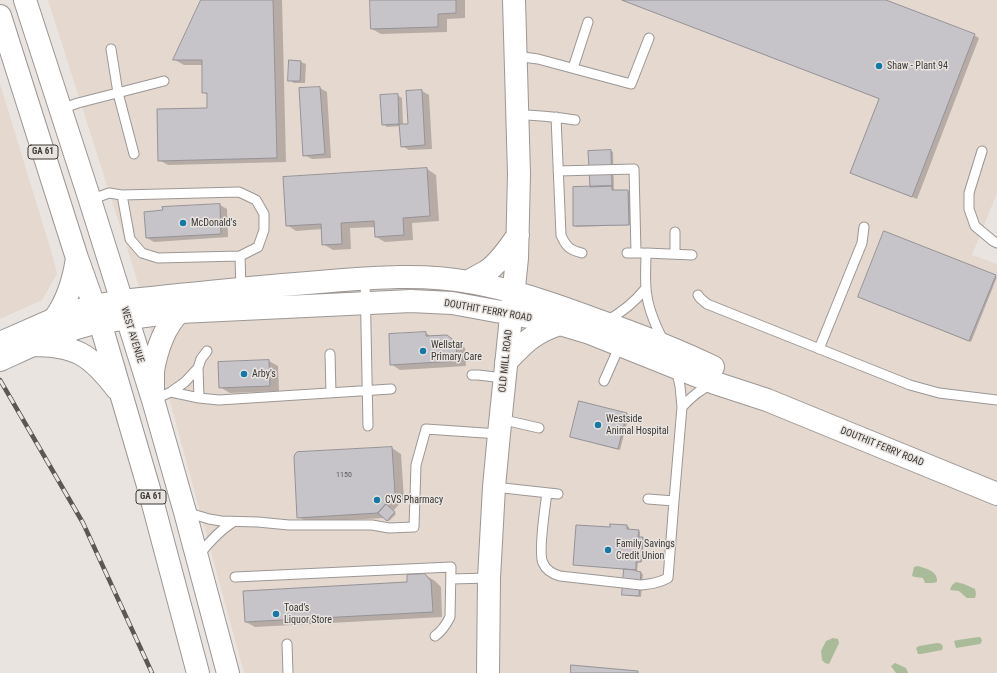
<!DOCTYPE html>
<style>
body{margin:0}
canvas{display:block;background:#e9e4e0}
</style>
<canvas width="997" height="673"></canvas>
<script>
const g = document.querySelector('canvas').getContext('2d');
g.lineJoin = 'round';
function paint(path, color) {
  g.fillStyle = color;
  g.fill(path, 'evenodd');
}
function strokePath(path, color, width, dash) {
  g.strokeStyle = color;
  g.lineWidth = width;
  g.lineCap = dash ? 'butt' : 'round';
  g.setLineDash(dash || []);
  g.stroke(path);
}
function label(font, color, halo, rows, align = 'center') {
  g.font = font + ' "Roboto Condensed",sans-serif';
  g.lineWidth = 3;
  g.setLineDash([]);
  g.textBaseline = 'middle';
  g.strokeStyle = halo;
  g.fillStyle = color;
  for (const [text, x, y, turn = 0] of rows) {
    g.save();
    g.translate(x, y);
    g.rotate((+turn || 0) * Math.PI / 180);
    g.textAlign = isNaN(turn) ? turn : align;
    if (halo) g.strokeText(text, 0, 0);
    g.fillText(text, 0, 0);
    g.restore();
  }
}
paint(new Path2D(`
 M48 0H997V193L972 255 997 264V673H244L135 273Z
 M0 84 52 254 57 274 42 300 0 319Z`), '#e4d8cf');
paint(new Path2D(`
 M918 566C927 569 938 571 937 582L933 583H925L923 578 915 577 912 576 914 567Z
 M956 582 964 584 975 589 976 594 975 598H967L959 591 950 590 952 585Z
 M979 637 981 638 982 641 980 644 956 648 954 641 958 640Z
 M833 638 838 639 839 643 829 664 825 663 822 660 821 651 826 641Z
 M937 643C942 643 944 646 942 650L921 654H918L916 648 919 646Z
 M895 663 906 668 908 673H896L891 666Z`), '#ab9');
paint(new Path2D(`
 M202 0H282L286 162 168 165 159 160 208 109V95L203 92V65H184L175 60Z
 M371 0H465V18L447 19V32L381 34 372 29Z
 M622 0H883L974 35 979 38 917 199 856 175 880 99Z
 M301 62 306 64 305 83H294L289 80Z
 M320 88 327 92 331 158 312 159 304 155Z
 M422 91 429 95 432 149 409 150 402 146 401 126 387 127 383 124 397 95 402 98 403 125H409Z
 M611 151 613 152 614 191H628L630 192V225L576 227 574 225 591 188Z
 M427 169 436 175 439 221 412 223 413 240 385 242 376 237 375 227 350 228 351 249 333 250 323 244 322 229 296 231 287 225Z
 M220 205 227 209 228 237 154 242 147 238Z
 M995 276 997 277 971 342 861 298Z
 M426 333 432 337 446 336 465 348 466 366 400 370 391 364Z
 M269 361 278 366 279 391 230 393 220 387Z
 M627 414 629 415 620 450 571 437Z
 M392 448 401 454 404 499 393 511 396 514 389 521 384 518 308 522 298 517Z
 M611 525 627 526 629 527V530L638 531 640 532V538L644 539 642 562H638L637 571V572L643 574 641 597 625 595 623 594 625 569 576 565 574 564 611 528Z
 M425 575 435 581 441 587 442 617 255 627 246 622 408 583Z`), '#0003');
const building = new Path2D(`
 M201 0H273L277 158 158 161 157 109 207 108V93H202V60H173Z
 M370 0H456V13L438 14V27L371 29Z
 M622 0H886L975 34 912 197 850 173 879 99Z
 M289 60 301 61 300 81H288Z
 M320 87 325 154 303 156 299 88Z
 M422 90 425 145 401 147 399 124H408L406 91Z
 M398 94 399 124 382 125 380 95Z
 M611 150 612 186 590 187 588 151Z
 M427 168 430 216 403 218 404 235 375 237 374 221 341 223 342 244 322 245 321 224 286 226 283 177Z
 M612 186V190H628L629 225 573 226V187Z
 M220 204 221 234 146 238 144 212 163 210 162 207Z
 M884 231 996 275 969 341 858 297Z
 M426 332V336L447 335 456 342 457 361 390 365 389 334Z
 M269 360 270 386 219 388 218 362Z
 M579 401 627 413 618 449 570 437Z
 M392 447 395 494 378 513 297 518 294 457 295 454 297 452Z
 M386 504 395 512 387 521 378 513Z
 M610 524 627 525V529L639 530 638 537H643L641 562H636V570L573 565 576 525 610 527Z
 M624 569 636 570V571L641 572 639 596 622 595Z
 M425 574 431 581 433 612 245 622 243 591 407 582V575Z
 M571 665 638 671V673H571Z`);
paint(building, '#c7c4c9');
strokePath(building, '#969398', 1);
const service = new Path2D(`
 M111 49 118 93 134 154
 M515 56 538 59 631 84 649 38
 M573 68 588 22
 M61 109 78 103 164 81
 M517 115C537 115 556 117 575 120
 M556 117 561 235C566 247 570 250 582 253
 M982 151 969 193V209L975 226 993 241 997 243
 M558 171 634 169 636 253
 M90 200 109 193 122 195 239 192 256 200 264 214V230L258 247 240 256 158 258 142 253 130 239 122 195
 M627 253H643
 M675 254V232
 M240 256 241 290
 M365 279 368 426
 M698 295 700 298 707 304 910 385 939 393 997 400
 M606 321C623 312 634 303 646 288
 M664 342C655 325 647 307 646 288 645 276 646 264 646 253L692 255
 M819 349 862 243 864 227
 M330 354 331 393
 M198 368 199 398
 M472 375H478L504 378
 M604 381 620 345
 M171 392 199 398 219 400 391 389
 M153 400 171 392 185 382 198 368 201 359 207 351
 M682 407C691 397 700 389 713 384
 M500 419 539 428
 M494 487 558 494
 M547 493C545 507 538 554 543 563 546 570 553 574 560 576L641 585C651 584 659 583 668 578L674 501 648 499
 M674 501 682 407 680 386 676 369
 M186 512 209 519 221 521 258 522 289 525H372L389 528 414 527 416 465 426 429 499 434
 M199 555C209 542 219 531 233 522
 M235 577 451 567 450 617C446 625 442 631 435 636
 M451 579 489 578
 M287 644 288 673`);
const tertiary = new Path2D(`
 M468 282C475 277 483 274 490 269 502 259 510 247 518 235
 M122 301C188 294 254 287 319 282 369 278 420 273 469 282 511 289 553 304 594 319 634 333 674 348 713 367
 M100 322 160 314 180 312 411 301 452 303 534 318 560 324 590 333 715 383 767 400 997 494
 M506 362C524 343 534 332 560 324
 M488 673 489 578 494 487 499 434 517 258 519 174 514 0`);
const secondary = new Path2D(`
 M0 343 66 314 94 306 122 301
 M0 360C33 345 65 329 100 322`);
const primary = new Path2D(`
 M25 0 90 200 153 400 185 512 228 673
 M0 16 77 258 100 322 149 489 198 673
 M55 318C68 300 74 279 77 258
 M32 345C76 345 91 355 117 389
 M153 389C153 383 153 377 153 371 156 352 165 324 180 312`);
strokePath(service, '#9c9794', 11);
strokePath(tertiary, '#9c9794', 24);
strokePath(secondary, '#9c9794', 24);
strokePath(primary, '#9c9794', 24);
strokePath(service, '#fff', 9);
strokePath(tertiary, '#fff', 22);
strokePath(secondary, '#fff', 22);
strokePath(primary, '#fff', 22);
const rail = new Path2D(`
 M0 380 83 523 152 673`);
strokePath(rail, '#5a5755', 4.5);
strokePath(rail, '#e9e4e0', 3, [9]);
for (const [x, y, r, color] of [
 [879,66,4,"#147aa5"],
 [183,223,4,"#147aa5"],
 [423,351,4,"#147aa5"],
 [244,374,4,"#147aa5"],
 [598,425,4,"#147aa5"],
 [377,500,4,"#147aa5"],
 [608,550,4,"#147aa5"],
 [276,614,4,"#147aa5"]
]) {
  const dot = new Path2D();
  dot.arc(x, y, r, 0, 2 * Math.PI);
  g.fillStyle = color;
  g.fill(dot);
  strokePath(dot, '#e9e4e0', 1.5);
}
label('8px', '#5e5c5c', null, [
 ["1150",344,475]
]);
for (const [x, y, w] of [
 [43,152,30],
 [151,497,30]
]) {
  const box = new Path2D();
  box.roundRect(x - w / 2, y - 7, w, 14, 3);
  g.fillStyle = '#e9e4e0';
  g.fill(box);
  strokePath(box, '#3b3937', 1);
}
label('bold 9px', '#3b3937', null, [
 ["GA 61",43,152],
 ["GA 61",151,497]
]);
label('10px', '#3b3937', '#e9e4e0', [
 ["Shaw - Plant 94",887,66],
 ["McDonald's",191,223],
 ["Wellstar",431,345],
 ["Primary Care",431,357],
 ["Arby's",252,374],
 ["Westside",606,419],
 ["Animal Hospital",606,431],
 ["CVS Pharmacy",385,500],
 ["Family Savings",616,544],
 ["Credit Union",616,556],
 ["Toad's",284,608],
 ["Liquor Store",284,620]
], 'left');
label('10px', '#3b3937', '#e9e4e0', [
 ["DOUTHIT FERRY ROAD",488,311,10],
 ["WEST AVENUE",132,335,73],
 ["OLD MILL ROAD",506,361,-84],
 ["DOUTHIT FERRY ROAD",882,447,22]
]);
</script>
